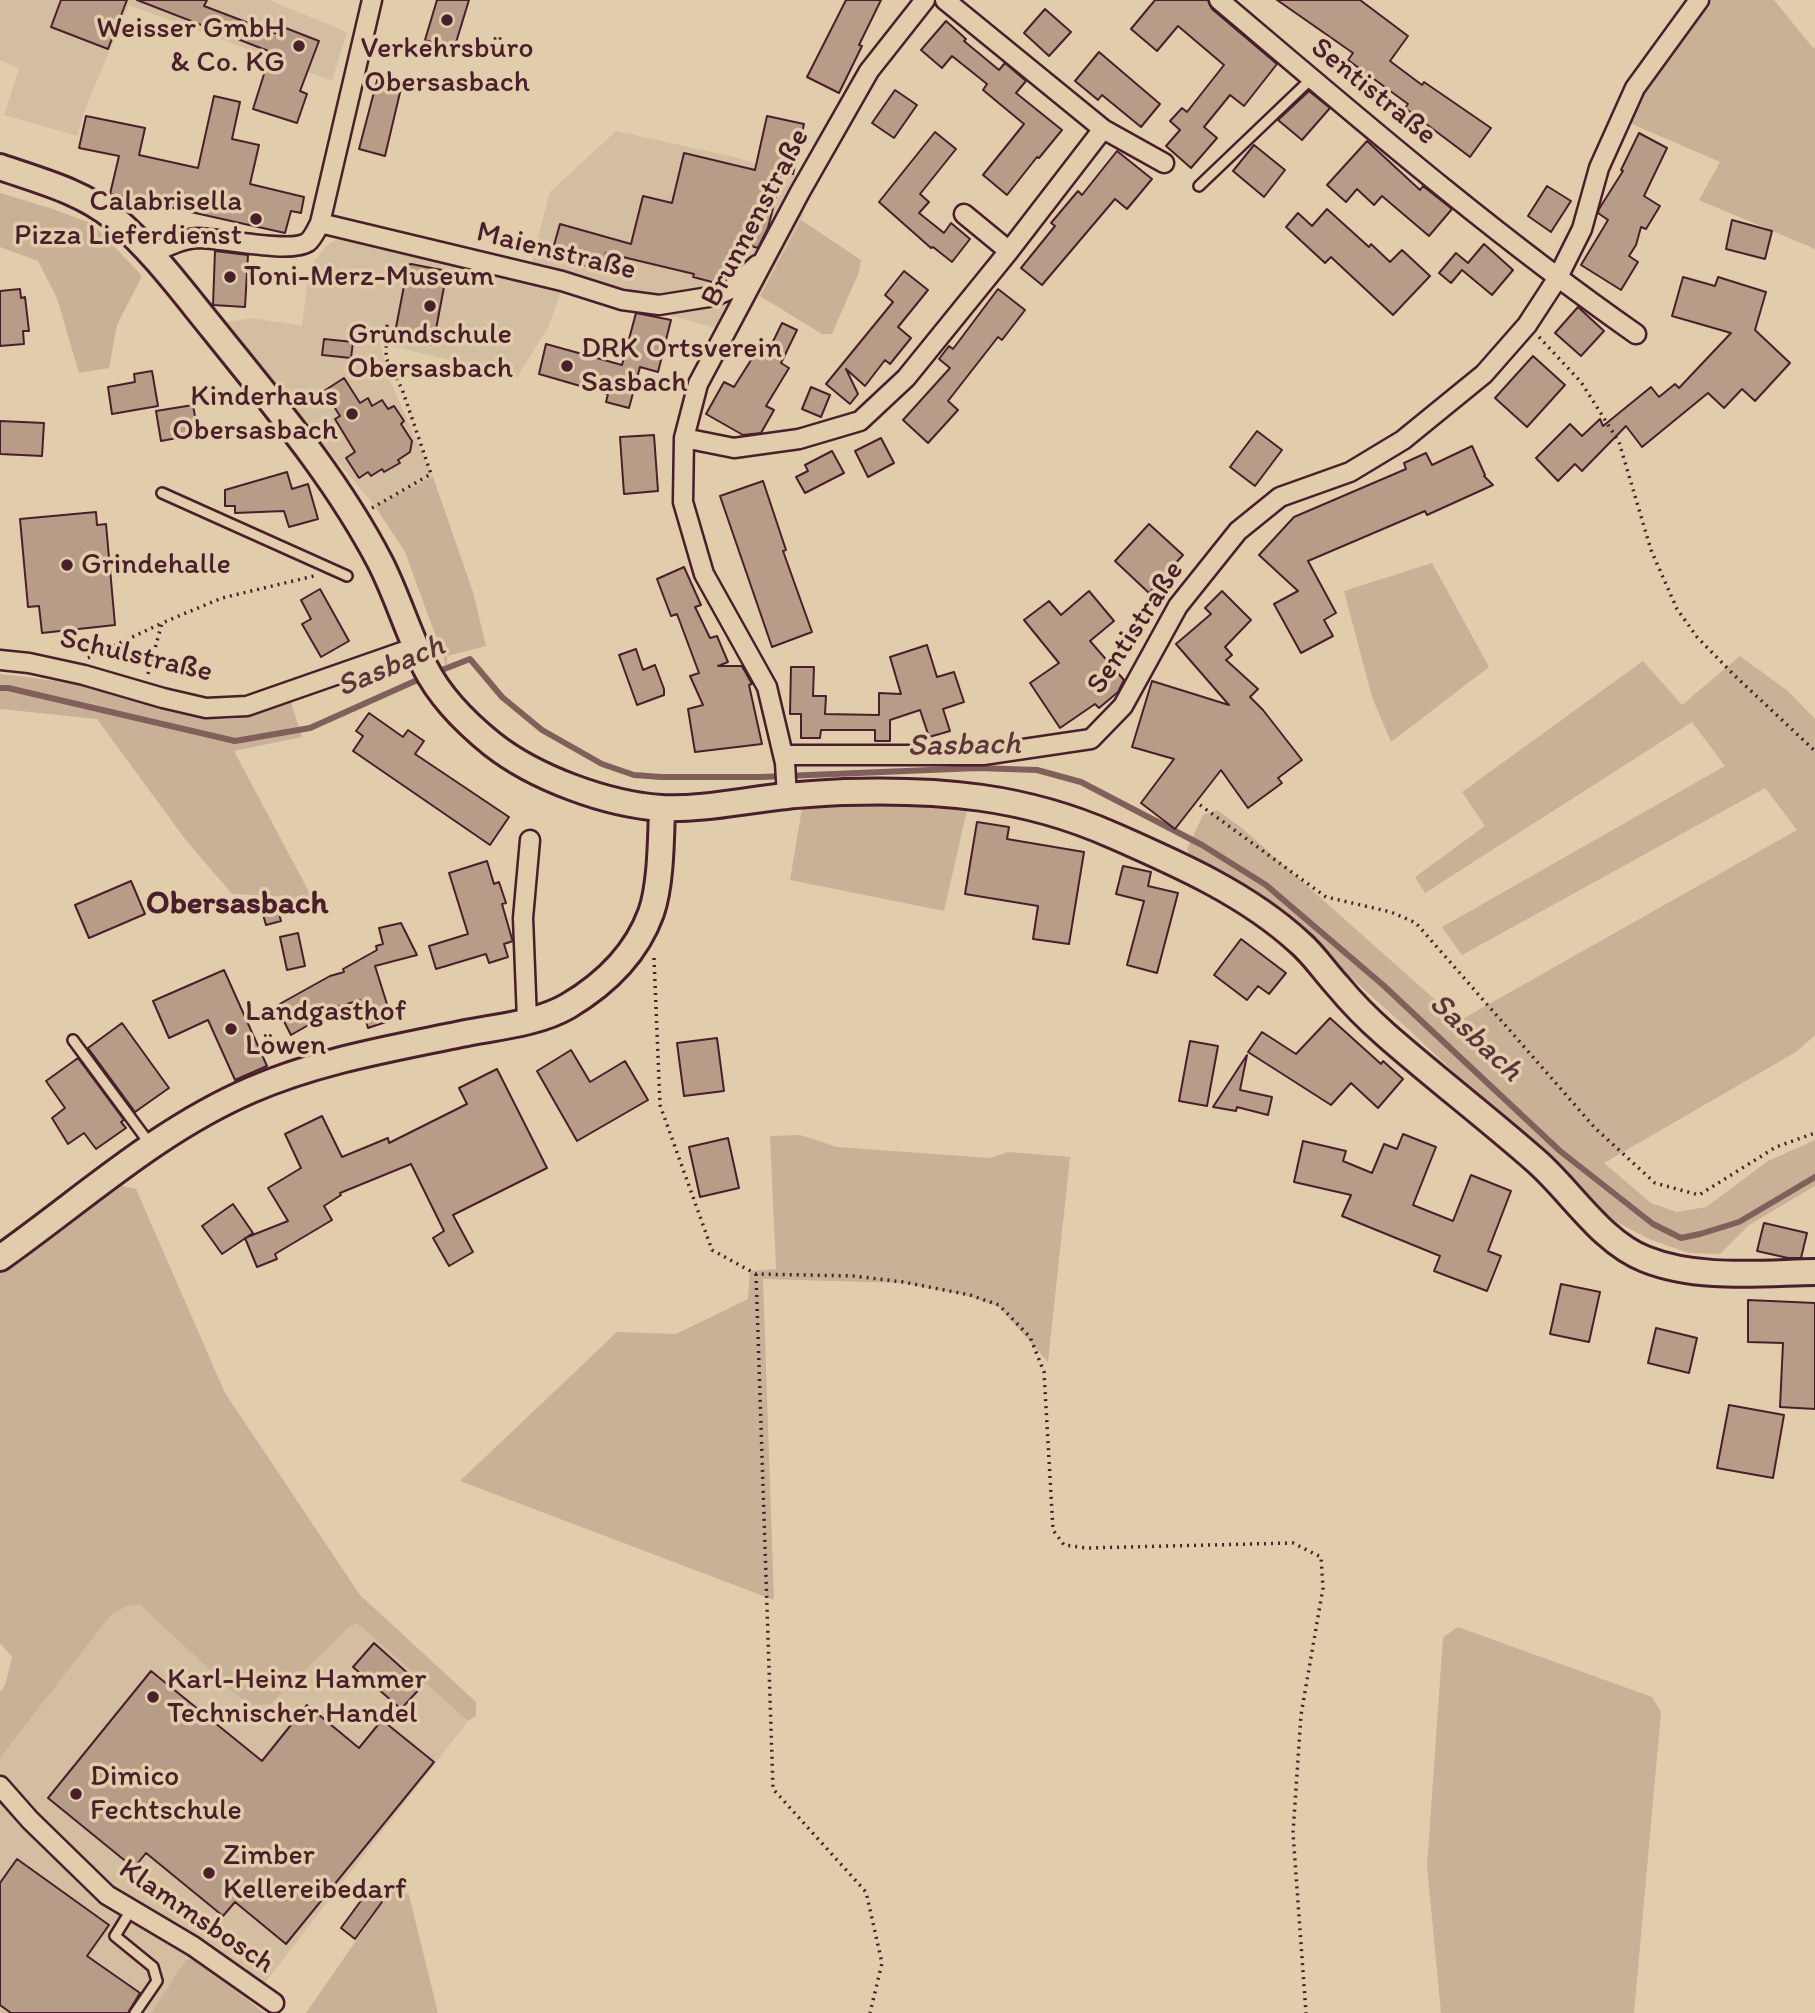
<!DOCTYPE html>
<meta charset="utf-8">
<style>
body{margin:0}
canvas{display:block;background:#e1cdac}
</style>
<canvas width="1815" height="2013"></canvas>
<script>
const g = document.querySelector('canvas').getContext('2d');
g.lineJoin = 'round';
function paint(path, color) {
  g.fillStyle = color;
  g.fill(path, 'evenodd');
}
function strokePath(path, color, width, dash) {
  g.strokeStyle = color;
  g.lineWidth = width;
  g.lineCap = dash ? 'butt' : 'round';
  g.setLineDash(dash || []);
  g.stroke(path);
}
function label(font, color, halo, rows, align = 'center') {
  g.font = font + ' Itim,sans-serif';
  g.lineWidth = 7;
  g.setLineDash([]);
  g.textBaseline = 'middle';
  g.strokeStyle = halo;
  g.fillStyle = color;
  for (const [text, x, y, turn = 0] of rows) {
    g.save();
    g.translate(x, y);
    g.rotate((+turn || 0) * Math.PI / 180);
    g.textAlign = isNaN(turn) ? turn : align;
    if (halo) g.strokeText(text, 0, 0);
    g.fillText(text, 0, 0);
    g.restore();
  }
}
paint(new Path2D(`
 M0 0H269L347 32 332 81 129 5 86 107 77 136 4 115 19 69 0 60Z
 M616 131 730 156 813 180 801 220 738 334 563 286 548 328 517 377 380 343 391 383 433 477 375 506 293 409 225 322 253 318 302 326 309 269 326 246 340 237 530 268 550 192Z
 M139 1604 239 1697 357 1623 468 1721 250 2002 192 1959 186 1961 151 2013H0V1758L110 1616 127 1606Z`), '#d4bea1');
paint(new Path2D(`
 M1705 0H1774L1813 48 1815 47V249L1699 200 1720 162 1625 121 1653 72Z
 M0 193 53 209 93 224 142 276 117 325 109 368 79 373 57 298 38 261 0 247Z
 M801 220 861 260 859 272 832 334H822L760 296Z
 M433 477 473 592 486 646 447 656V667L405 552 375 506Z
 M1432 563 1489 667 1391 742 1372 697 1344 591Z
 M1740 656 1788 691 1815 719V1035L1796 1052 1604 1163 1651 1203 1677 1212 1706 1207 1768 1161 1815 1140V1186L1749 1225 1720 1254 1689 1253 1651 1240 1609 1218 1407 1028 1271 906 1190 857 1187 849 1203 815 1217 810 1242 828 1459 1021 1797 830 1765 788 1462 955 1442 927 1725 766 1692 722 1425 893 1415 877 1485 826 1462 792 1643 661 1682 705Z
 M0 674C47 679 96 686 142 700 171 708 198 721 230 719 251 718 271 707 290 699L302 737 234 751 316 905 276 896 232 894 185 839 97 719 0 709Z
 M849 806H968L944 911 790 880 802 808Z
 M800 1135 837 1147 990 1158 1009 1152 1070 1157 1048 1362 999 1307 965 1295 901 1283 763 1279 774 1600 460 1481 617 1332 676 1334 748 1299 750 1271 776 1269 770 1136Z
 M122 1186 136 1189 225 1393 360 1595 476 1702V1716L468 1721 357 1623 347 1629 270 1704 253 1705 239 1697 139 1604 127 1606 110 1616 0 1758V1692L5 1685 12 1657 0 1643V1274Z
 M1458 1627 1652 1697 1661 1712 1634 2013H1441L1427 1866 1443 1637Z
 M400 1889 409 1895 438 2013H306L389 1893Z
 M192 1959 265 2013H151L186 1960Z`), '#c8b197');
strokePath(new Path2D(`
 M434 673 470 659 502 697 542 730 602 764 634 775 661 777H761L978 768 1037 770 1081 782 1202 845 1266 885 1383 985 1560 1151 1653 1224 1681 1238 1700 1234 1739 1222 1815 1177
 M0 688H8L235 741 310 728 424 677`), '#815f5a', 6);
const building = new Path2D(`
 M61 0H127L108 49 51 27Z
 M137 0H207L204 6 280 35 283 27 319 41 300 91 307 94 297 123 253 109 271 52Z
 M437 0H469L454 49 425 40Z
 M846 0H881L859 45 862 46 839 93 807 77Z
 M1155 0H1208L1212 9 1277 64 1244 106 1230 95 1204 127 1217 138 1191 168 1166 146 1180 130 1170 121 1182 108 1187 112 1224 65 1178 26 1157 51 1131 29Z
 M1277 0H1360L1408 36 1390 61 1422 85 1424 82 1491 128 1470 157 1405 108 1408 104 1348 60 1353 53Z
 M1045 9 1071 32 1049 56 1024 33Z
 M946 21 966 39 964 41 999 70 1005 63 1026 81 1016 93 1062 130 1039 158 1037 157 1007 195 983 175 1024 124 983 90 987 84 952 56 942 68 921 50Z
 M1099 52 1160 104 1141 127 1102 95 1098 100 1075 81Z
 M378 77 402 84 385 156 359 149Z
 M895 90 917 105 894 138 872 123Z
 M1309 91 1330 108 1302 140 1278 120Z
 M214 96 240 102 232 139 259 145 250 184 304 197 301 213 291 211 285 233 110 194 119 156 79 148 86 116 145 128 139 155 198 168Z
 M767 116 804 124 793 174 782 172 768 228 758 248 741 243 734 271 725 279 716 283 693 277 694 274 606 253 601 270 551 256 560 224 631 244 643 196 672 203 684 153 755 170Z
 M935 132 956 149 920 194 929 202 919 213 944 233 951 223 970 239 952 262 933 247 931 248 879 202Z
 M1639 133 1667 148 1644 196 1660 206 1646 229 1641 227 1636 245 1629 256 1638 262 1621 290 1581 265 1608 220 1598 213 1599 209 1623 171 1621 170Z
 M1367 141 1420 190 1423 186 1452 209 1429 236 1382 196 1374 205 1357 189 1346 202 1327 185Z
 M1254 145 1285 170 1264 197 1233 171Z
 M1117 151 1152 179 1127 209 1115 199 1042 285 1021 268 1055 226 1051 223 1078 191 1082 195Z
 M1547 186 1571 201 1551 232 1528 216Z
 M1327 209 1369 247 1371 244 1390 262 1402 250 1430 276 1393 315 1331 257 1325 263 1286 227 1298 213 1312 226Z
 M1732 220 1772 231 1765 259 1726 249Z
 M1484 244 1513 270 1492 295 1462 270 1451 283 1439 273 1456 253 1468 263Z
 M215 251 248 255 245 307 213 305Z
 M411 264 447 271 433 345 394 338 408 265Z
 M904 271 928 290 898 327 911 338 890 364 885 360 865 386 846 369 858 394 850 404 826 384 893 302 885 295Z
 M1683 277 1715 286 1718 277 1766 292 1755 330 1790 363 1755 401 1742 389 1724 408 1708 393 1642 447 1626 426 1582 471 1575 464 1558 481 1536 458 1570 424 1582 436 1600 419 1603 426 1651 387 1659 397 1675 384 1679 388 1731 333 1672 316Z
 M20 289 21 298 25 297 29 331H23L24 344 0 346V291Z
 M998 289 1025 310 1002 340 998 337 948 401 958 410 928 443 903 420 950 368 939 359 949 346 953 349Z
 M1578 307 1604 331 1581 356 1555 333Z
 M636 313 671 320 658 372 640 367 629 408 606 402 608 394 539 374 546 344 622 365Z
 M782 323 797 330 781 363 789 368 766 406 774 410 761 433 743 435 706 414 724 382 734 387 758 349 767 354Z
 M324 339 353 342 351 358 322 355Z
 M1533 356 1565 385 1527 427 1495 398Z
 M152 371 158 406 112 414 108 387 135 382 134 374Z
 M344 378 360 403 368 398 372 406 382 400 388 409 394 406 404 421 401 424 412 441 410 452 398 460 400 463 384 472 382 469 371 476 368 472 359 478 346 458 355 452 335 419 340 416 324 391Z
 M811 387 830 395 821 417 802 409Z
 M193 405 198 434 161 441 156 411Z
 M0 421 44 423 42 456 0 454Z
 M1257 431 1282 450 1255 486 1230 467Z
 M654 435 658 491 624 494 620 437Z
 M881 438 894 463 868 477 855 451Z
 M1472 446 1485 475 1484 476 1493 485 1427 515 1425 511 1308 561 1336 613 1324 620 1333 636 1301 653 1274 604 1298 591 1259 555 1294 517 1406 469 1404 463 1426 453 1432 465Z
 M832 451 844 473 805 493 796 477 808 471 805 465Z
 M287 472 292 489 308 484 318 519 289 527 284 511 235 513V506H225V490Z
 M763 481 786 550 783 551 812 632 772 647 720 496Z
 M96 512 97 525 106 524 115 625 42 633 39 606 28 607 20 519Z
 M1149 524 1183 555 1149 593 1115 561Z
 M684 567 701 605 695 607 710 638 717 636 728 662 718 666H742L752 684 749 685 762 744 695 752 688 709 703 705 690 676 699 673 677 614 671 616 657 579Z
 M320 589 349 641 321 657 302 624 311 619 301 600Z
 M1089 591 1114 621 1090 641 1124 680 1118 692 1099 708 1095 704 1060 728 1030 683 1059 663 1024 620 1049 601 1061 615Z
 M1222 591 1251 620 1225 647 1232 655 1226 660 1258 689 1250 697 1263 710 1302 760 1278 778 1282 783 1248 808 1221 770 1175 829 1141 803 1174 759 1132 747 1152 681 1229 705 1176 644 1211 614 1205 608Z
 M927 645 937 677 954 672 964 702 943 709 950 731 929 737 920 710 890 720V741H875V730H821L820 738H801V714H790L791 667H814L813 696H826L825 714 879 715V693L901 694 890 657Z
 M636 649 643 670 655 665 664 689V695L637 705 619 655Z
 M369 713 403 737 408 730 424 741 415 754 509 817 490 845 353 751 363 736 356 731Z
 M977 822 1009 827 1007 839 1084 852 1069 944 1033 939 1038 906 965 894Z
 M487 861 494 884 499 882 506 903 502 904 512 939 513 941 504 944 508 957 489 963 486 954 436 969 429 946 468 934 449 873Z
 M1123 866 1151 872 1148 886 1178 893 1157 973 1127 965 1144 901 1116 894Z
 M131 881 145 914 89 938 75 905Z
 M275 899 281 921 266 925 260 904Z
 M401 923 417 955 375 966 392 1020 368 1028 360 1000 308 1016 312 1023 291 1035 276 1006 330 976 344 972 343 969 377 950 376 946 383 944 379 928Z
 M298 933 305 966 287 970 280 937Z
 M1241 939 1286 973 1269 994 1258 986 1247 1000 1214 975Z
 M224 970 267 1066 235 1080 208 1020 169 1038 153 1001Z
 M1330 1018 1381 1064 1383 1061 1403 1079 1378 1108 1351 1083 1331 1105 1248 1052 1262 1032 1296 1054Z
 M122 1023 169 1088 135 1112 88 1048Z
 M717 1038 724 1091 684 1096 677 1043Z
 M1190 1041 1218 1046 1207 1106 1179 1101Z
 M571 1050 590 1082 625 1061 648 1100 577 1141 537 1071Z
 M1247 1055 1240 1090 1272 1097 1268 1115 1237 1107 1236 1111 1213 1107Z
 M78 1058 124 1120 121 1122 126 1128 96 1149 84 1133 68 1144 52 1118 65 1108 46 1081Z
 M497 1069 547 1168 453 1215 473 1252 449 1266 433 1238 444 1231 411 1164 340 1193 341 1195 324 1206 332 1220 275 1254 277 1259 257 1267 245 1238 288 1221 268 1188 301 1168 285 1134 322 1116 342 1157 388 1138 389 1143 467 1104 459 1088Z
 M1403 1134 1436 1147 1413 1205 1453 1221 1471 1175 1511 1191 1488 1251 1501 1256 1487 1291 1434 1271 1440 1256 1342 1216 1351 1195 1294 1182 1303 1141 1346 1151 1343 1161 1372 1173 1384 1144 1397 1149Z
 M728 1138 739 1188 700 1197 689 1147Z
 M233 1204 253 1233 222 1254 202 1226Z
 M1764 1223 1807 1233 1801 1258H1788L1757 1251Z
 M1561 1284 1600 1292 1589 1342 1550 1334Z
 M1748 1300 1815 1303V1409L1780 1407 1783 1343 1748 1342Z
 M1656 1328 1697 1338 1689 1373 1648 1363Z
 M1729 1405 1784 1415 1773 1478 1717 1468Z
 M374 1643 422 1686 401 1709 353 1667Z
 M151 1671 262 1761 307 1705 359 1748 382 1720 434 1762 286 1944 235 1902 223 1916 146 1853 134 1868 48 1798Z
 M17 1859 109 1925 87 1956 140 1993 128 2013H11L0 2005V1883Z
 M368 1891 382 1902 355 1939 341 1928Z`);
paint(building, '#b79c88');
strokePath(building, '#4a1f2b', 2);
const lane = new Path2D(`
 M1199 186 1311 79
 M162 493 347 576
 M73 1040 150 1144
 M131 1910 115 1936 153 1967 157 1981 135 2013`);
const street = new Path2D(`
 M1219 0C1355 115 1490 232 1636 334
 M1103 129 1164 163
 M964 214 1009 251
 M320 223 562 281 622 300 659 305 715 296 731 289 757 265
 M151 254C166 247 181 239 198 238 221 238 291 254 308 242 313 238 317 229 320 223L372 0
 M684 438 734 448 799 439 860 421 906 378 1009 251 1103 129 945 0
 M0 660 29 663 84 675 163 698 206 708 247 706 416 647
 M783 755H983L1091 739 1123 706 1178 606 1238 531 1280 497 1350 472 1403 440 1484 374 1527 325 1557 279 1582 229 1599 168 1635 88 1699 0
 M787 796 785 763 767 687 704 574 683 502 684 438 698 384 800 192 869 71 925 0
 M527 1020 523 918 530 840
 M0 1786 30 1820 107 1895 193 1946 274 2003`);
const secondary = new Path2D(`
 M0 167C40 181 81 191 114 218 152 250 182 291 213 329 273 404 335 476 380 562 397 595 408 633 425 667 440 697 466 723 492 744 535 778 606 804 661 808 703 810 745 800 787 796 805 794 825 793 844 792 939 789 1024 796 1112 835 1178 864 1247 894 1300 943 1314 955 1325 972 1338 986 1352 1003 1369 1020 1386 1035 1435 1078 1486 1117 1535 1160 1570 1190 1601 1242 1645 1259 1697 1280 1760 1273 1815 1272
 M0 1258C82 1200 158 1130 251 1090 318 1061 389 1049 461 1034 495 1027 537 1024 568 1006 605 984 636 954 651 913 661 885 661 838 662 808`);
strokePath(lane, '#4a1f2b', 14);
strokePath(street, '#4a1f2b', 23);
strokePath(secondary, '#4a1f2b', 30);
strokePath(new Path2D(`
 M1539 337 1581 382 1619 442 1651 550 1677 609 1697 637 1733 674 1815 751
 M372 508 431 474 402 389 386 358 387 324
 M88 658 162 623
 M148 674 162 623 222 598 314 576
 M1200 805 1326 897 1391 912 1416 923 1595 1128 1655 1183 1699 1195 1776 1147 1815 1133
 M654 958 660 1105 712 1250 756 1274 854 1276 903 1282 970 1295 999 1305 1030 1337 1044 1372 1053 1530 1064 1545 1086 1548 1293 1543 1321 1557 1323 1588 1301 1715 1293 1833 1306 2013
 M756 1274 773 1789 866 1892 882 1963 870 2013`), '#4a1f2b', 3.5, [2, 5]);
strokePath(lane, '#e1cdac', 9);
strokePath(street, '#e1cdac', 18);
strokePath(secondary, '#e1cdac', 24);
for (const [x, y, r, color] of [
 [447,20,7,"#4a1f2b"],
 [299,46,7,"#4a1f2b"],
 [256,219,7,"#4a1f2b"],
 [230,277,7,"#4a1f2b"],
 [430,306,7,"#4a1f2b"],
 [567,366,7,"#4a1f2b"],
 [352,414,7,"#4a1f2b"],
 [67,565,7,"#4a1f2b"],
 [231,1029,7,"#4a1f2b"],
 [153,1697,7,"#4a1f2b"],
 [76,1794,7,"#4a1f2b"],
 [209,1873,7,"#4a1f2b"]
]) {
  const dot = new Path2D();
  dot.arc(x, y, r, 0, 2 * Math.PI);
  g.fillStyle = color;
  g.fill(dot);
  strokePath(dot, '#e1cdac', 2.5);
}
label('30px', '#4a1f2b', '#e1cdac', [
 ["Weisser GmbH",285,29,"right"],
 ["& Co. KG",285,63,"right"],
 ["Verkehrsbüro",447,49,"center"],
 ["Obersasbach",447,83,"center"],
 ["Calabrisella",242,202,"right"],
 ["Pizza Lieferdienst",242,236,"right"],
 ["Toni-Merz-Museum",244,277],
 ["Grundschule",430,335,"center"],
 ["Obersasbach",430,369,"center"],
 ["DRK Ortsverein",581,349],
 ["Sasbach",581,383],
 ["Kinderhaus",338,397,"right"],
 ["Obersasbach",338,431,"right"],
 ["Grindehalle",81,565],
 ["Landgasthof",245,1012],
 ["Löwen",245,1046],
 ["Karl-Heinz Hammer",167,1680],
 ["Technischer Handel",167,1714],
 ["Dimico",90,1777],
 ["Fechtschule",90,1811],
 ["Zimber",223,1856],
 ["Kellereibedarf",223,1890]
], 'left');
label('30px', '#4a1f2b', '#e1cdac', [
 ["Sentistraße",1373,92,39],
 ["Brunnenstraße",756,218,-62],
 ["Maienstraße",556,252,14],
 ["Sentistraße",1136,628,-57],
 ["Schulstraße",136,656,13],
 ["Klammsbosch",196,1917,34]
]);
label('italic 32px', '#5c343b', '#e1cdac', [
 ["Sasbach",391,667,-23],
 ["Sasbach",964,746,-1],
 ["Sasbach",1475,1038,43]
]);
label('bold 33px', '#4a1f2b', '#e1cdac', [
 ["Obersasbach",237,905]
]);
</script>
